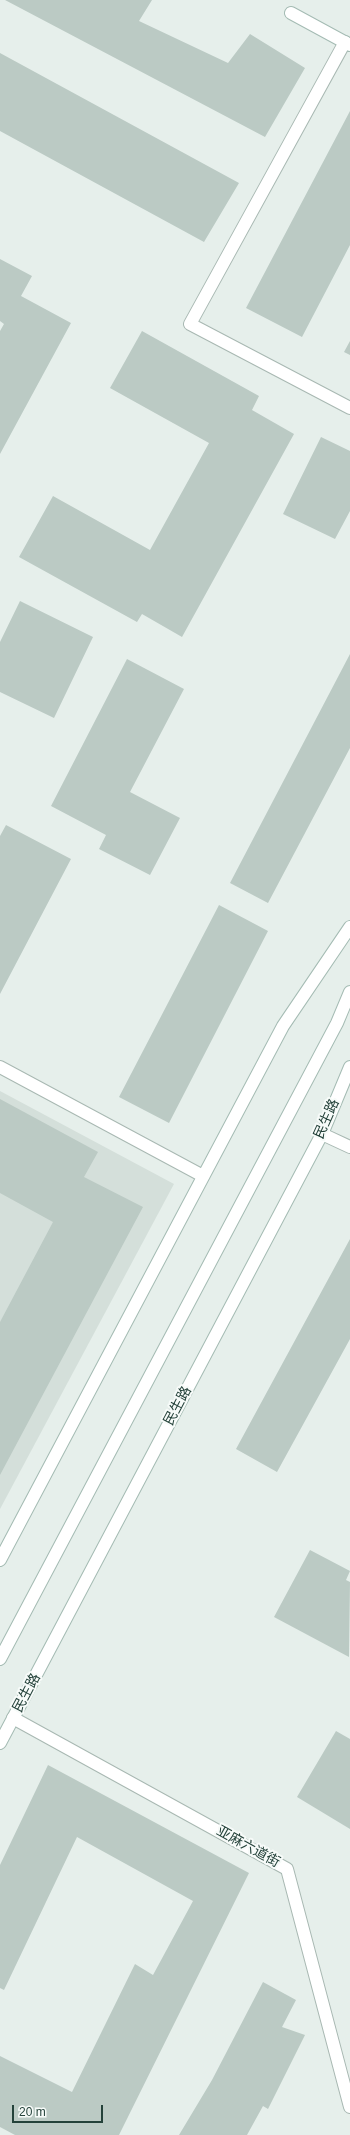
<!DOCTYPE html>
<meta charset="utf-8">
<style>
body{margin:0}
#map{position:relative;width:350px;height:2135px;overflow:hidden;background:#e6efeb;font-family:Arial,sans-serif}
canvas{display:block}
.scale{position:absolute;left:12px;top:2105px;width:91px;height:18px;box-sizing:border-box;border:2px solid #24423a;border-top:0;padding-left:5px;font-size:12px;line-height:14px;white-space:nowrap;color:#24423a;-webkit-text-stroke:3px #f7fbf9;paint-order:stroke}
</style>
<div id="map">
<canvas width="350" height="2135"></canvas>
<div class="scale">20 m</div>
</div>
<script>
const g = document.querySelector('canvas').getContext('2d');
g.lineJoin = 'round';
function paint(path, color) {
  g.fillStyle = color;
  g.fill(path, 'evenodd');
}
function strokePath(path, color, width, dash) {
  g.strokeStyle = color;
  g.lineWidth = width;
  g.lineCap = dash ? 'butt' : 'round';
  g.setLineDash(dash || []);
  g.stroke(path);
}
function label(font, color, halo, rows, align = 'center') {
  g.font = font + ' Arial,"Noto Sans SC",sans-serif';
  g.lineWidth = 4;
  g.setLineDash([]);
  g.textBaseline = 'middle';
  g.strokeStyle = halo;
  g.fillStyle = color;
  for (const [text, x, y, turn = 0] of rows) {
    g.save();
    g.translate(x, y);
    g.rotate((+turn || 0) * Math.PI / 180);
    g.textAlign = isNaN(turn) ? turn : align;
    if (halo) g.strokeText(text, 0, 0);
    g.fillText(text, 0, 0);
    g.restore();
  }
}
paint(new Path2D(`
 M0 1091 174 1184 0 1509Z`), '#d4dfda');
paint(new Path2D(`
 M5 0H152L139 21 228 63 250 34 305 68 265 137Z
 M0 53 239 183 204 242 0 131Z
 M350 111V245L302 337 246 308Z
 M0 259 32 276 21 296 71 323 0 454V331L4 324 0 321Z
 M142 331 259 396 252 410 294 434 182 637 142 614 137 622 19 557 53 496 150 550 209 443 110 388Z
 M350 341V355L344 352Z
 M321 437 350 451V511L335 539 283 514Z
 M20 601 93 637 54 718 0 692V642Z
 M350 654V748L268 903 230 883Z
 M127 659 184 689 130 792 180 818 150 875 99 849 106 835 51 806Z
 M6 825 71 859 0 994V836Z
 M219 905 268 931 169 1123 119 1097Z
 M0 1099 98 1152 84 1177 143 1207 0 1475V1322L53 1222 0 1193Z
 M350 1239V1339L277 1472 236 1449Z
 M310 1550 350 1571 346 1580 350 1582 349 1657 274 1617Z
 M336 1731 350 1739V1829L297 1797Z
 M48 1765 249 1873 119 2135H15L0 2127V2056L72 2092 135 1964 153 1975 193 1901 77 1837 4 1990 0 1988V1865Z
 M263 1982 296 2000 282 2027 305 2035 268 2109 263 2106 247 2135H179L212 2080Z`), '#bbcac4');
const street = new Path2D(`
 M345 42 190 324 350 408
 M0 1067 203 1176
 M322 1134 350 1147
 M13 1718 287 1869 350 2107`);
const secondary = new Path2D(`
 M291 13 350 45
 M0 1560 283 1026 350 927
 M0 1659 337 1023 350 992
 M0 1743 322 1134 350 1067`);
strokePath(street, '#a8b8b2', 14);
strokePath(secondary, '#a4bbb3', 14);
strokePath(street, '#fff', 12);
strokePath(secondary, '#fff', 12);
label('14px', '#24423a', '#f7fbf9', [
 ["民生路",327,1119,-66],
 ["民生路",178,1406,-62],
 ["民生路",27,1693,-62],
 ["亚麻六道街",248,1847,29]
]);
</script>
